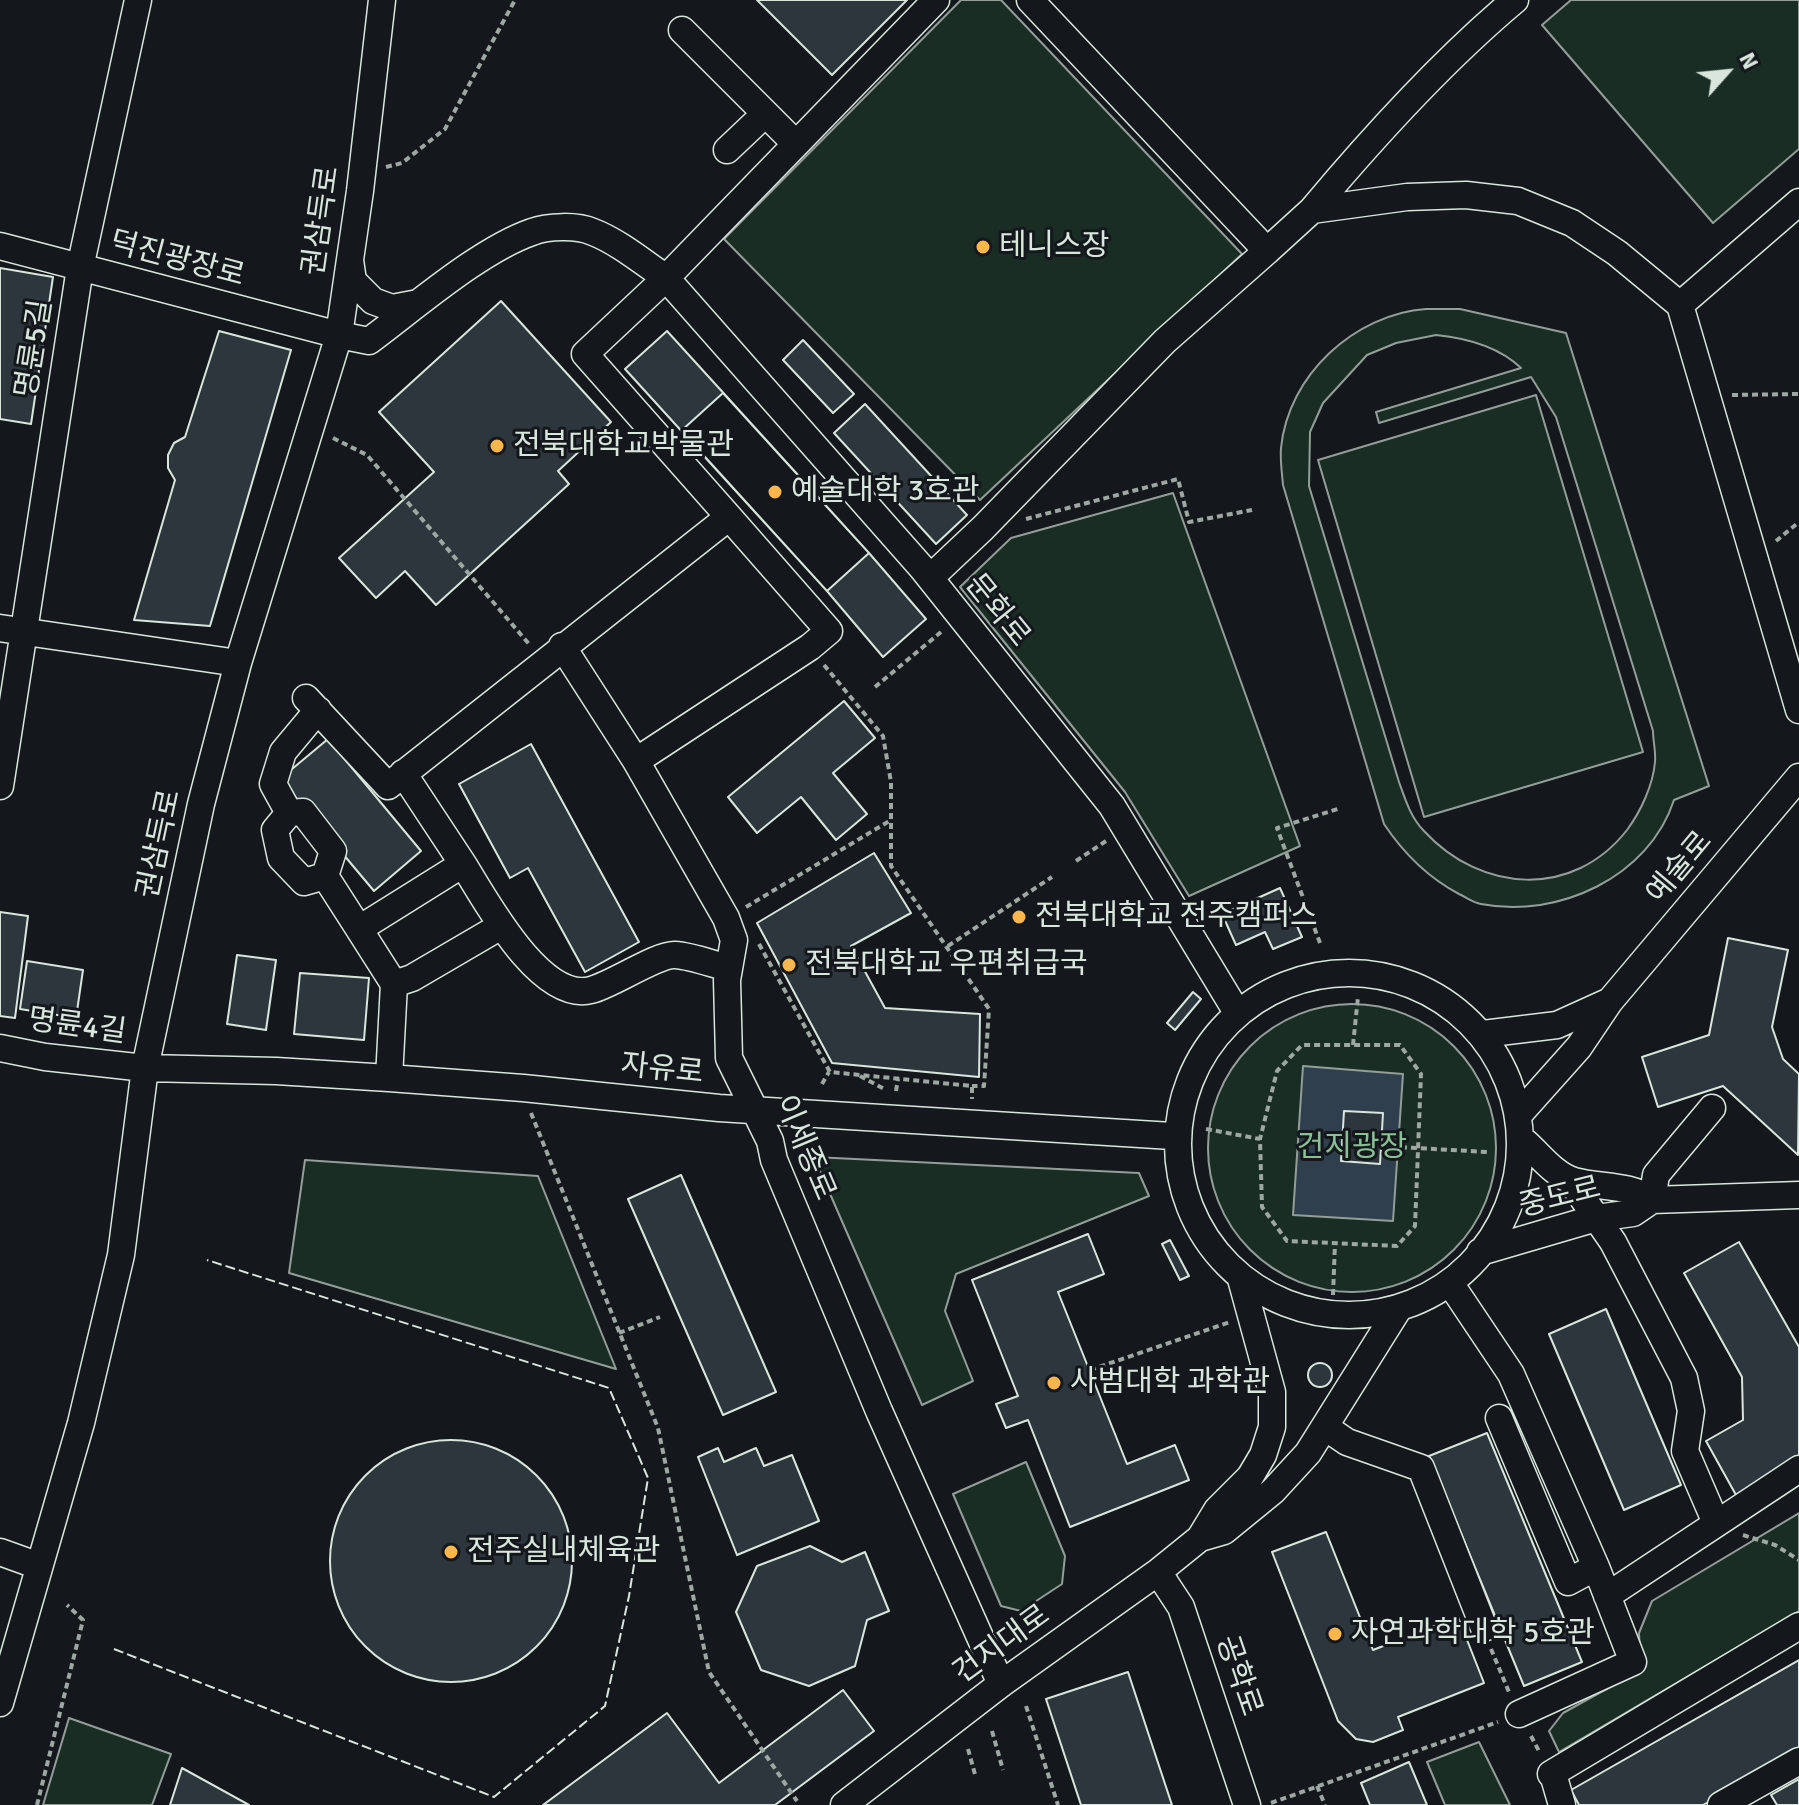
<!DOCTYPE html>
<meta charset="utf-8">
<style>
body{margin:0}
#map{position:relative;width:1799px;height:1805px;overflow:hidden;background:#14181c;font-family:Signika,sans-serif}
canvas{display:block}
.north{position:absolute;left:1687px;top:32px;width:80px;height:80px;-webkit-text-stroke:6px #14181c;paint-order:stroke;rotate:63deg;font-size:22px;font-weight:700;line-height:32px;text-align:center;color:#d8e6dc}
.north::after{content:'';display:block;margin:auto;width:28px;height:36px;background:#d8e6dc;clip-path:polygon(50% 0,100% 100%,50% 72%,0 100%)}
</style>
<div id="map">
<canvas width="1799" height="1805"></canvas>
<div class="north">N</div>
</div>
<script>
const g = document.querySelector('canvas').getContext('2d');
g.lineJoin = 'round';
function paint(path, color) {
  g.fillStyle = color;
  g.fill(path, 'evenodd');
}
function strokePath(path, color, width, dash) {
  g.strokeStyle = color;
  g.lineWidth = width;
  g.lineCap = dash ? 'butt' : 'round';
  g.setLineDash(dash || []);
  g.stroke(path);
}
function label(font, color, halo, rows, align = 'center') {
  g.font = font + ' Signika,"Noto Sans KR",sans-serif';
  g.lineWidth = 6;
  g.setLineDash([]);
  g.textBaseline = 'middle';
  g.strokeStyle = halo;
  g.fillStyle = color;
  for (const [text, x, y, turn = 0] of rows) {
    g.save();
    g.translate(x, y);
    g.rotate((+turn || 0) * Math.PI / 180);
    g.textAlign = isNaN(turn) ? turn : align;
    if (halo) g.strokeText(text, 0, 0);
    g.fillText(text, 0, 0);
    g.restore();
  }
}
const green = new Path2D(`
 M961 0H1001L1242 254 980 500 724 239Z
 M1571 0H1799V149L1713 223 1542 25Z
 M1426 309H1460L1566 333 1709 786 1674 800C1649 877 1558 919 1481 904 1473 903 1466 897 1459 894 1427 877 1404 854 1384 824L1283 485C1282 473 1280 460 1281 448 1288 375 1355 314 1426 309ZM1436 335C1466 338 1498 346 1521 368L1376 412 1379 423 1531 377 1556 417 1653 731C1653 741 1656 752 1655 762 1653 785 1641 811 1627 830 1573 899 1481 893 1424 831 1411 818 1405 799 1399 782L1309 486 1310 432 1323 403 1367 355 1396 343Z
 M1536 395 1643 752 1424 817 1318 460Z
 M1173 493 1300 846 1189 896 1125 792 960 587 1011 538Z
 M1208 1148a144 144 0 1 1 288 0a144 144 0 1 1-288 0Z
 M814 1157 1139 1173 1149 1196 956 1274 945 1311 973 1381 922 1405Z
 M305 1160 538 1176 616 1369 289 1273Z
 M1026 1462 1065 1556 1062 1584 1021 1611 1001 1606 953 1494Z
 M1799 1513V1611L1559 1752 1549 1731 1563 1713 1641 1670 1639 1633 1652 1601Z
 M69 1718 171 1754 152 1805H43Z
 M1479 1742 1510 1805H1445L1427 1762Z`);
paint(green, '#1a2d24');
strokePath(green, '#939e99', 2);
const water = new Path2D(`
 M1303 1066 1403 1074 1393 1221 1293 1215Z`);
paint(water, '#2f3f4d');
strokePath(water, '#939e99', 2);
const building = new Path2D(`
 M757 0H907L832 75Z
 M0 268 53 277 31 424 0 419Z
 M501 301 611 422 558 471 569 484 436 605 405 571 376 598 339 558 434 472 379 412Z
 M219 331 291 350 210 626 134 620 175 480 168 468V455L174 443 185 437Z
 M667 331 869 553 926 619 883 657 827 591 625 369Z
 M803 340 854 394 833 413 783 360Z
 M723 393 869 553 827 591 681 431Z
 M865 404 967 515 936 544 834 433Z
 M844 701 875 738 833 773 867 814 836 840 801 797 757 833 728 797Z
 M328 739 421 851 374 891 280 779Z
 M531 744 639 942 585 972 528 868 510 878 459 784Z
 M874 853 911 913 851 946 885 1008 980 1014 979 1077 832 1063 757 923Z
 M1280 888 1302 937 1273 949 1265 932 1236 945 1222 914Z
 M0 912 28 916 15 1018 0 1016Z
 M1728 938 1788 950 1772 1027 1783 1059 1799 1074 1798 1155 1723 1086 1658 1107 1642 1057 1709 1035Z
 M237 955 276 960 266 1030 227 1024Z
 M27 961 83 970 76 1018 20 1009Z
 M300 973 369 978 364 1040 294 1034Z
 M1193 992 1201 999 1175 1030 1167 1023Z
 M1344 1111 1383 1113 1380 1164 1341 1161Z
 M681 1175 776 1392 723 1415 628 1199Z
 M1088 1234 1104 1274 1058 1292 1127 1464 1175 1445 1189 1480 1070 1527 1028 1420 1006 1428 996 1404 1018 1396 972 1280Z
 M1170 1240 1189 1276 1180 1280 1162 1244Z
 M1739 1242 1799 1347V1459L1736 1495 1706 1441 1743 1420 1742 1377 1684 1273Z
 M1606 1309 1681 1485 1624 1510 1549 1334Z
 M1308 1375a12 12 0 1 1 24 0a12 12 0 1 1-24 0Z
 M1487 1433 1582 1662 1524 1686 1429 1456Z
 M330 1561a121 121 0 1 1 242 0a121 121 0 1 1-242 0Z
 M718 1448 724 1462 756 1448 764 1466 792 1455 819 1521 737 1555 698 1457Z
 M1326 1532 1373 1650 1458 1617 1484 1683 1398 1717 1403 1730 1373 1742 1356 1739 1338 1721 1272 1552Z
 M810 1546 842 1562 865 1552 889 1611 867 1620 855 1666 809 1686 761 1670 736 1612 757 1566Z
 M1799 1660V1750L1703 1805H1579L1571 1790Z
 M1128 1672 1172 1805H1081L1046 1699Z
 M843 1690 874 1731 775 1805H543L667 1713 719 1783Z
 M1409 1762 1427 1805H1370L1361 1783Z
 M182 1768 249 1805H170Z
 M1799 1779V1805H1777L1771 1795Z`);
paint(building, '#2c363c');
strokePath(building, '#d8e6dc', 2);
const minor = new Path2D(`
 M1030 0 1267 251 1312 210 1407 197 1466 195 1518 201 1572 223 1617 253 1680 305 1799 710
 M682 30 795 143
 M727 150 765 114
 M1312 210C1374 136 1441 62 1515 0
 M0 246 339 335 369 341C415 307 480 250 532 232 548 226 577 225 593 232 617 241 644 263 666 278L922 568 1112 806 1238 1014
 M350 260 353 281 373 301 392 308 418 303
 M1680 305 1799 202
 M930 578 983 528 1165 341 1267 251
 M0 628 238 663
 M562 646 636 761 726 918 734 940 727 980 729 1058 770 1141 774 1160 879 1411 1001 1684
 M306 698 388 786 729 517 585 354 666 278 936 0
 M318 710 283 752 273 784 289 813 303 812 333 851 325 876 359 929
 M636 761 810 647 829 631 729 517
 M403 773 463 864
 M0 786 80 268 138 0
 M289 813 275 830 281 858 304 882 325 876
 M1178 1144a171 171 0 1 1 342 0a171 171 0 1 1-342 0Z
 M394 984 412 978 501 926
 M1483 1034 1557 1025 1610 1001
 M0 1048 45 1057 145 1068 276 1071 389 1078 523 1088 719 1108 1172 1136
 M389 1078 394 984 359 929 463 864C485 899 540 1003 591 990 612 985 657 954 675 955 692 956 712 964 728 968
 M1521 1112 1579 1047 1610 1001 1799 777
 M1525 1142C1540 1155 1554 1175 1574 1181 1600 1188 1629 1184 1652 1200
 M1571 1181 1613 1242 1684 1378 1691 1411 1685 1451 1716 1523
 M1652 1200 1656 1175 1712 1108
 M1480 1252 1596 1218 1633 1213 1652 1200 1799 1195
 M1450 1283 1511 1374 1596 1567 1633 1662 1519 1714
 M1499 1418 1568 1582 1596 1567
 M1325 1427 1347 1442 1421 1468 1484 1628
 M1200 1538 1224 1531 1273 1491 1308 1453 1397 1311
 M0 1552 39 1566
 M1158 1572 1181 1607 1247 1805
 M1607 1596 1799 1469
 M0 1703 81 1423 121 1255 145 1068 201 804 238 663 339 335 360 191 382 0
 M1551 1774 1799 1626
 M1555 1781 1562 1805
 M844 1805 1001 1684 1158 1572 1200 1538 1217 1510 1250 1477 1263 1455 1272 1427V1392L1241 1279
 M1721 1805 1799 1761`);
strokePath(minor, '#d8e6dc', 29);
strokePath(new Path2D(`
 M386 167 402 163 445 129 515 0
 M1732 395 1799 394
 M333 438 367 455 529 644
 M1026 519 1178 479 1189 522 1252 510
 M1776 541 1799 522
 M824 665 883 736 891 782V866L989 1009 984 1086H972
 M875 687 941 632
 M1076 861 1106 841
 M746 907 891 820
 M1320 943 1277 828 1341 808
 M759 944 830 1072 972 1086V1099
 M948 946 1052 877
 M1353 1045 1358 997
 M860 1076 886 1090
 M822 1084 829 1072
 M896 1091 898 1079
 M531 1113 658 1428 709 1672 797 1801
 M1206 1129 1260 1139 1262 1207 1287 1241 1397 1246 1415 1226 1421 1074 1400 1045H1302L1277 1071 1260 1139
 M1381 1146 1487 1152
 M1333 1295 1335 1243
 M619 1333 660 1317
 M1090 1370 1230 1322
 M1743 1535 1775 1545 1799 1560
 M1491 1649 1509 1692
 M1026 1706 1058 1805
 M992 1731 1003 1770
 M1531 1736 1540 1753
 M968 1749 976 1778
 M1317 1786 1325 1805
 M1271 1803 1498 1722
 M37 1805 83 1620 67 1605`), '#9da8a2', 4, [6, 4]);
strokePath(minor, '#14181c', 26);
strokePath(new Path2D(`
 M114 1649 494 1797 605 1706 629 1596 648 1478 609 1388 207 1260`), '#d8e6dc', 2, [10, 4]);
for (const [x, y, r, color] of [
 [983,247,8,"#ffb74d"],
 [497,446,8,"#ffb74d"],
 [775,492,8,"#ffb74d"],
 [1019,917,8,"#ffb74d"],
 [789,965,8,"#ffb74d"],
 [1054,1383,8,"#ffb74d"],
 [451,1552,8,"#ffb74d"],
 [1335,1634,8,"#ffb74d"]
]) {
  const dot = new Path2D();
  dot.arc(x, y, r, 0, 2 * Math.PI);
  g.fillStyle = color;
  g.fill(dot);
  strokePath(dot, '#14181c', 3);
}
label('30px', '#d8e6dc', '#14181c', [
 ["권삼득로",322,221,-82],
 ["덕진광장로",177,260,15],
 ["명륜5길",35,349,-81],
 ["문화로",997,611,51],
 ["권삼득로",160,844,-78],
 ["예술로",1680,868,-50],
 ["명륜4길",77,1027,8],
 ["자유로",662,1070,6],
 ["이세종로",804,1148,67],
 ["중도로",1560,1198,-14],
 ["건지대로",1002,1645,-36],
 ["공학로",1238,1676,71]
]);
label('30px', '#d8e6dc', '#14181c', [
 ["테니스장",999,247],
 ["전북대학교박물관",513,446],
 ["예술대학 3호관",791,492],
 ["전북대학교 전주캠퍼스",1035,917],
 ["전북대학교 우편취급국",805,965],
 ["사범대학 과학관",1070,1383],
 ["전주실내체육관",467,1552],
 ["자연과학대학 5호관",1351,1634]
], 'left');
label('30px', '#8ac095', '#14181c', [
 ["건지광장",1352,1148]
]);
</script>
